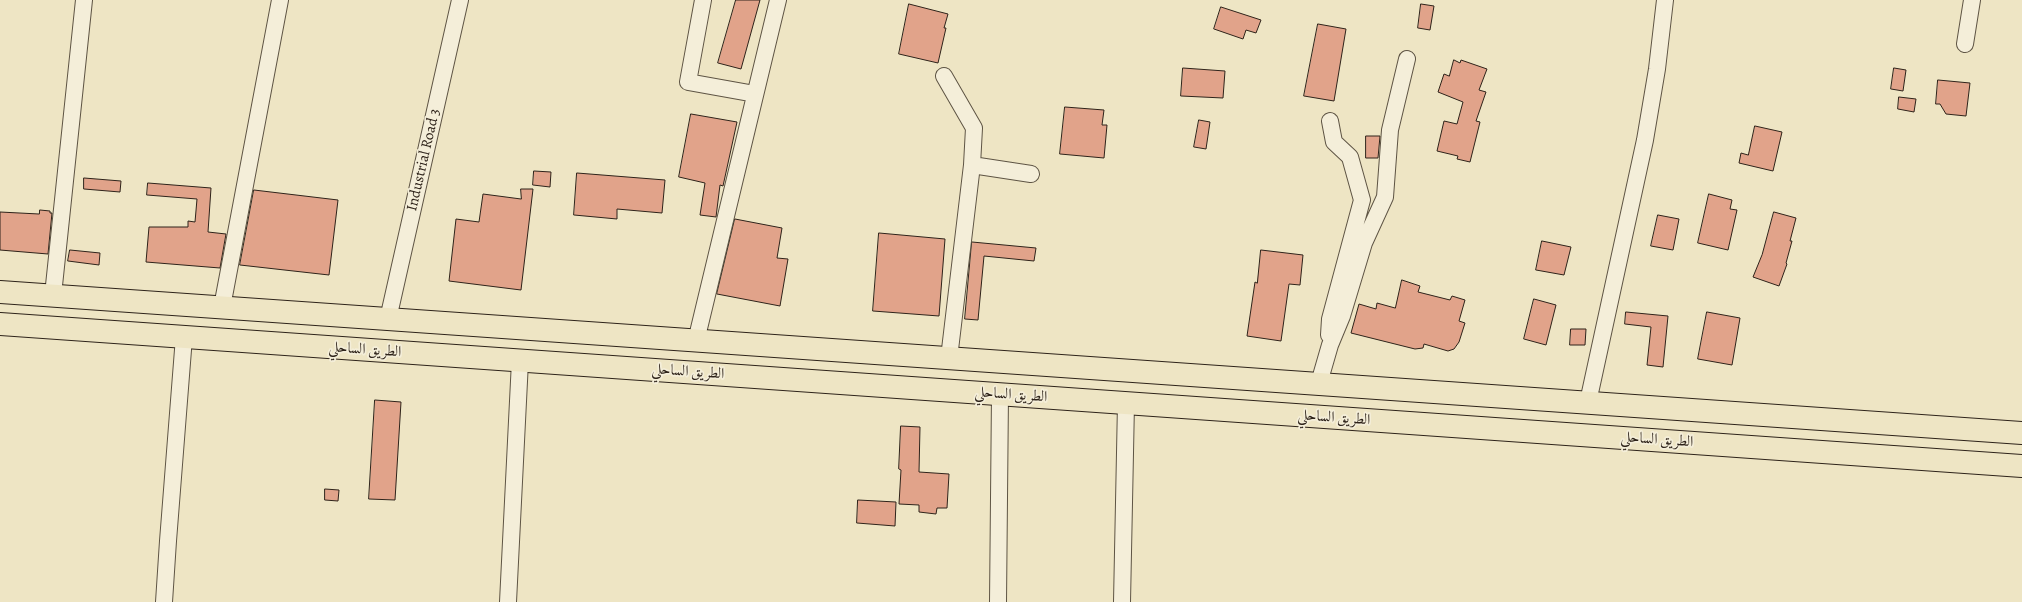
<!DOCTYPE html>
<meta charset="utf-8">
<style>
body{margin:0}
canvas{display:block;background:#eee5c4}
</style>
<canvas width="2022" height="602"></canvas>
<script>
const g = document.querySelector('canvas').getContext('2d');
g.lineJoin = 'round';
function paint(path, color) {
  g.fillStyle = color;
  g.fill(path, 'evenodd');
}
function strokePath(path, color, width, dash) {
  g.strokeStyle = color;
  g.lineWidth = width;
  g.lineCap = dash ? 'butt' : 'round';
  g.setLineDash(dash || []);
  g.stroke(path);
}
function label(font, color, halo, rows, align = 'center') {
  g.font = font + ' Alegreya,Amiri,serif';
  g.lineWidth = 3.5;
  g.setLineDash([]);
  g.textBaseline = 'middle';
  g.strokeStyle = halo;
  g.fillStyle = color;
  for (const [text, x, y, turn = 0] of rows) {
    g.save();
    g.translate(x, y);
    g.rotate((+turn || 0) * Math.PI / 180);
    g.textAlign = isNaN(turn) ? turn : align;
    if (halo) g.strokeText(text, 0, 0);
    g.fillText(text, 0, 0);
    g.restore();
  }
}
const building = new Path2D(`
 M736 0H760L741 69 718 63Z
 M909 4 948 14 944 28H946L938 63 899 54Z
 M1421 4 1434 6 1430 30 1418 28Z
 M1221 7 1261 20 1256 33 1246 30 1243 39 1214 29Z
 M1318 24 1346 29 1334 101 1304 96Z
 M1454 60 1460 63 1461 60 1487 69 1479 90 1486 92 1476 121 1480 122 1470 162 1457 159 1458 156 1437 151 1444 121 1457 124 1463 102 1438 92 1444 74 1449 76Z
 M1183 68 1225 71 1223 98 1181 96Z
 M1894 68 1906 70 1903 91 1891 89Z
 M1938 80 1970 83 1966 116 1946 114 1940 104H1936Z
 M1899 97 1916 99 1914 112 1898 109Z
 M1065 107 1104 110 1102 125H1107L1104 158 1060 154Z
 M691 114 737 122 723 186 720 185 716 217 700 215 705 183 679 177Z
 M1199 120 1210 122 1206 149 1194 147Z
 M1755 126 1782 132 1773 171 1739 163 1741 153 1748 155Z
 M1366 136H1380L1378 158H1366Z
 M534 171 551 172 550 187 533 185Z
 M577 173 665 180 662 213 617 209V219L574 215Z
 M84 178 121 181 120 192 84 189Z
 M148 183 211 188 208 232 226 234 220 268 146 262 149 227H188V221L195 222 197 199 147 195Z
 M521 189H533L521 290 449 281 456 219 479 222 483 194 521 199Z
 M254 190 338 200 329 275 240 265Z
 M1709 194 1732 200 1730 209 1737 210 1728 250 1698 243Z
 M40 210 50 211V213H52L48 254 0 250V212L39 214Z
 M1774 212 1796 218 1790 241H1792L1786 263 1787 264 1779 286 1753 277 1762 255Z
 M1658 215 1679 219 1673 250 1651 246Z
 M735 219 782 228 777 258 788 259 780 306 717 294Z
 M879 233 945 239 939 316 873 311Z
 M1542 241 1571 247 1564 275 1536 270Z
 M972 242 1036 248 1034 261 984 256 978 320 965 319Z
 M70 250 100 253 99 265 68 261Z
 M1261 250 1303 255 1300 285 1289 284 1281 341 1247 336 1255 282 1257 283Z
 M1402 280 1420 286 1418 292 1450 300 1452 296 1465 300 1459 321 1465 323 1459 342 1454 349 1448 351 1424 344 1423 348 1415 349 1351 333 1359 304 1376 309 1377 303 1395 308Z
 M1534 299 1556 305 1546 345 1524 339Z
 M1626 312 1668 316 1663 367 1647 365 1651 327 1625 324Z
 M1707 312 1740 318 1732 365 1698 359Z
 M1571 329H1586L1585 345H1570Z
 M375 400 401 402 395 500 369 499Z
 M901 426 920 427 919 472 949 474 947 508H937L936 514 919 512V505L899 504 901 470 899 469Z
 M325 489 339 490 338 501 325 500Z
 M858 500 896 502 895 526 857 523Z`);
paint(building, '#e1a38a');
strokePath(building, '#2e231a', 1);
const minor = new Path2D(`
 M703 0 688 82 755 94
 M1965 44 1972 0
 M944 76 974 128 972 165 949 358
 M972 165 1031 174
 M53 295 84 0
 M222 307 280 0
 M388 319 460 0
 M1329 335 1330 319 1362 200 1350 157 1334 142 1330 121
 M696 341 778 0
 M1319 383 1330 345 1342 316 1364 243 1385 197 1390 130 1407 59
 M1588 402 1645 140 1657 69 1665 0
 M164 602 168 541 184 337
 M508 602 520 361
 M998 602 1000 394
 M1122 602 1126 403`);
const highway = new Path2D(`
 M0 292 2022 433
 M0 324 2022 466`);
strokePath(minor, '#5e5444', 18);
strokePath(highway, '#2e231a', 24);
strokePath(minor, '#f4eed9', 16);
strokePath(highway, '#eee5c4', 22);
label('15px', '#2e231a', '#f4eed9', [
 ["Industrial Road 3",424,160,-77],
 ["الطريق الساحلي",365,350,4],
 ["الطريق الساحلي",688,372,4],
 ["الطريق الساحلي",1011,395,4],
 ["الطريق الساحلي",1334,418,4],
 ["الطريق الساحلي",1657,440,4]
]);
</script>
